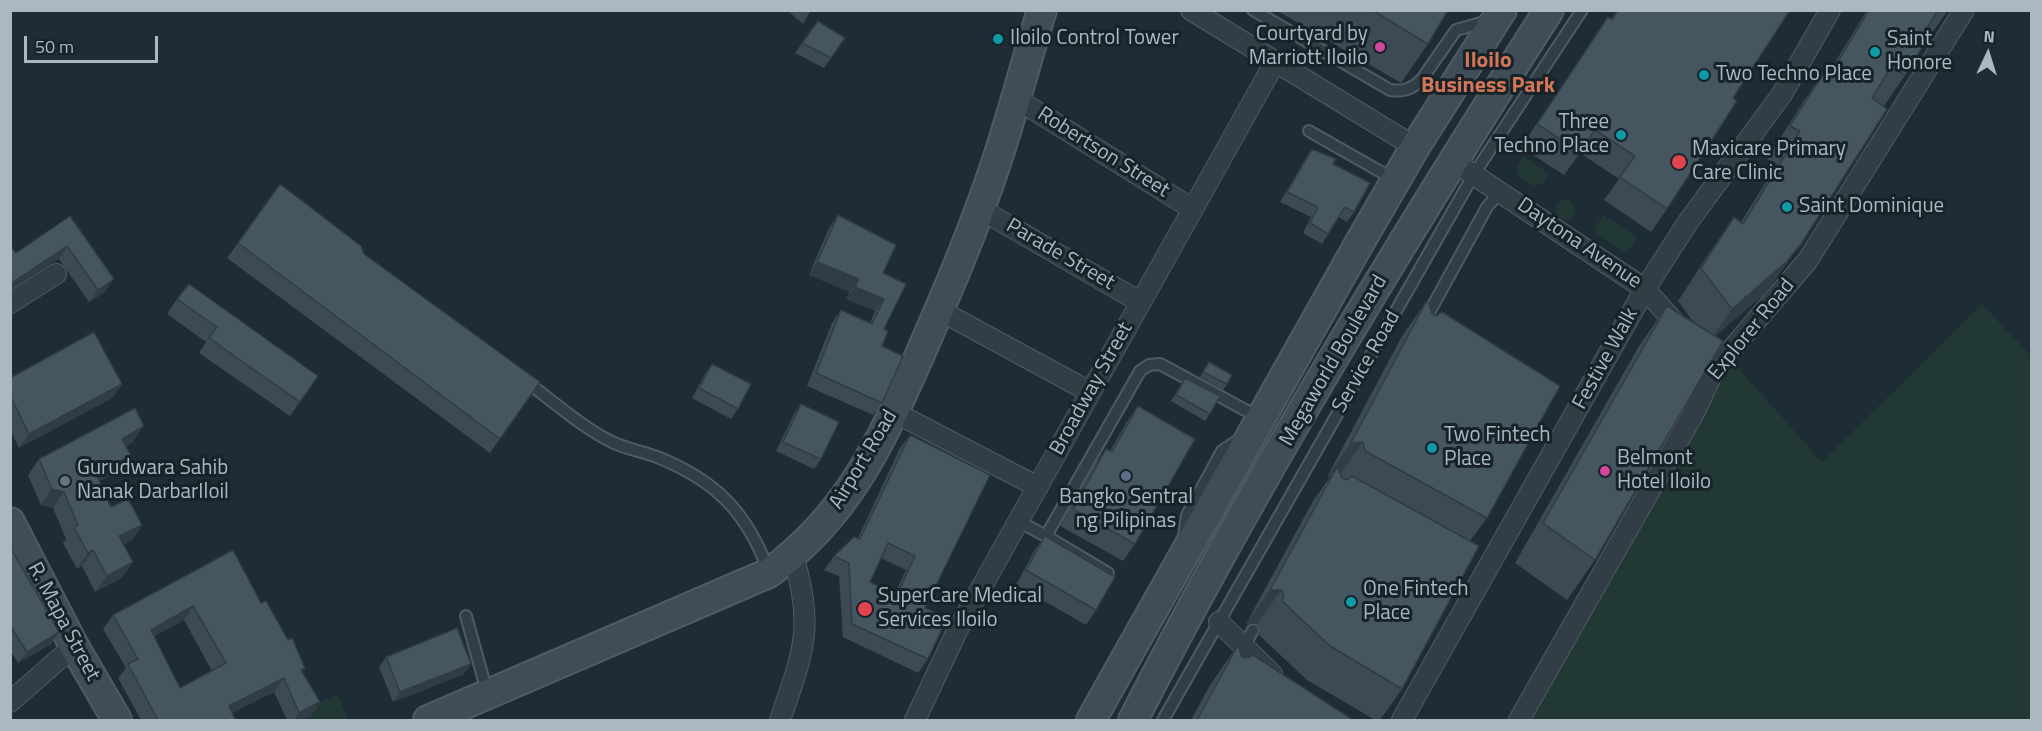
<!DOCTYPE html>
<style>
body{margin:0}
#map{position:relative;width:2042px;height:731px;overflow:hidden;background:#1e2c35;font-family:"Titillium Web",sans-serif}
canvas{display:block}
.frame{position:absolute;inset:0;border:12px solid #abb8c3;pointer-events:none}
.north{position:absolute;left:1958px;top:24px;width:60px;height:60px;-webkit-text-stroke:4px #172229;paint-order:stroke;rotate:4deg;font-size:16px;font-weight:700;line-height:24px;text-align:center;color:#abb8c3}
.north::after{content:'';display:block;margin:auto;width:21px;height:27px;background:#abb8c3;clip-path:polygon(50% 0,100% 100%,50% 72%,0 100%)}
.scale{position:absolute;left:24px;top:36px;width:134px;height:27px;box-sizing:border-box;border:3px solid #abb8c3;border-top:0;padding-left:8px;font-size:18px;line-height:21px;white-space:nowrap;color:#abb8c3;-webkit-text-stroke:4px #172229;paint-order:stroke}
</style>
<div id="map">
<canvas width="2042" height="731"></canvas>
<div class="frame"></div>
<div class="north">N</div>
<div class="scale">50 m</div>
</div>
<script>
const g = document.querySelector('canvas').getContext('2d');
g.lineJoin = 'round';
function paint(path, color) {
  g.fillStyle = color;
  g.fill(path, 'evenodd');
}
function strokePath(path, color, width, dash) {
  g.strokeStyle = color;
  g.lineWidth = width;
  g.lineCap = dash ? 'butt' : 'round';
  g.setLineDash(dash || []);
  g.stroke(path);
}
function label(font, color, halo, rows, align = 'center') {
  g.font = font + ' "Titillium Web",sans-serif';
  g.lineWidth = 6;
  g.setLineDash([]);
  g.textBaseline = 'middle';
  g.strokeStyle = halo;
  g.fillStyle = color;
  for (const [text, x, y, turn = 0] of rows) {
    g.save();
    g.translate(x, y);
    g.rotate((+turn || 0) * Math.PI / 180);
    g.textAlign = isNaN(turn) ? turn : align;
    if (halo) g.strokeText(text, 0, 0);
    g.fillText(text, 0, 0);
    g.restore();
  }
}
paint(new Path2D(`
 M1523 156 1550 174 1543 184 1533 186 1519 177 1517 167Z
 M1555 210a10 10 0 1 1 20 0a10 10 0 1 1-20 0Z
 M1603 215 1637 237 1630 248 1623 251 1597 234 1595 228Z
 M1982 304 2031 356V720H1531L1725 373 1733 362 1822 462Z
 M337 694 349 720H284Z`), '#213835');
const lane = new Path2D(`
 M1253 10 1390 90C1404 92 1412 89 1422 79L1456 30 1488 21
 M1309 131 1395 180
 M1425 320 1487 207 1500 192
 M524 380C552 400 580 426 610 441 625 449 642 451 657 457 715 480 747 512 768 570
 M1018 521 1046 536
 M1184 536 1187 515 1222 451 1240 439
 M1108 573 1046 536 1140 371 1149 365 1160 364 1260 418
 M466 616 487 692
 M1243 648 1253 630
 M1163 720 1474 174 1582 10`);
const street = new Path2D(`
 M1191 10 1415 147
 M1015 98 1191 208
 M1453 161 1645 289 1682 331
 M980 209 1140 302
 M10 303 56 274
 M939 310 1090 392
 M894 412 1038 487
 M1219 622 1272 674
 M10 702 74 646
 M780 720C803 653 815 627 793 556
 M915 720 957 631 1275 62
 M1402 720 1645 289 1688 222 1782 94 1830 10
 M1519 720 1695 411 1714 370 1808 260 1964 10`);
const secondary = new Path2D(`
 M10 522 74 646 117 720
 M428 720 769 573C849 515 882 440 921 352 948 290 975 227 996 163 1013 112 1026 61 1042 10
 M1091 720 1360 242 1415 147 1502 10
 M1133 720C1258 476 1401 241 1549 10`);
strokePath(lane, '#4f5b64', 14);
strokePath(street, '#4f5b64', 22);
strokePath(secondary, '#4f5b64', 32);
strokePath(lane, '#323d45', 10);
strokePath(street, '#323d45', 20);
strokePath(secondary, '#3f4d58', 28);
paint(new Path2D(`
 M790 10H811L803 24 789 12Z
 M1276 10H1448L1428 44 1401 83Z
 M1617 10H1790L1733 98 1667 209 1651 232 1604 200 1619 179 1580 153 1564 175 1521 147 1608 17 1611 19Z
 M1867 10H1948L1930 36 1924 33 1905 75 1884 106 1778 276 1763 295 1715 336 1595 560 1567 600 1515 563 1639 346 1667 306 1694 323 1678 301 1711 250 1734 217 1741 222 1777 164 1767 159 1803 102 1826 69 1829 72Z
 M818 21 845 38 824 68 795 53Z
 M1312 149 1333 164 1354 212 1347 222 1339 217 1322 244 1303 233 1311 217 1280 202 1305 159Z
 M280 184 364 254 540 382 490 453 227 258Z
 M838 215 883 273 884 329 882 346V403L873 415 807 386 832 323 841 310 870 323 875 311 846 299 850 292 809 275 829 228Z
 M70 216 105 292 89 302 59 259 16 253Z
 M177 299 318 376 290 416 199 353 206 342 167 314Z
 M1426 302 1432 314 1487 518 1470 541 1402 689 1380 720H1375L1307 680 1259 635 1260 629 1257 624H1246L1313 501 1330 477H1327L1402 336Z
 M1209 362 1227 384 1223 390 1200 377Z
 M712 364 738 409 731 419 692 398 705 374Z
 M10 378 122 384 112 398 19 448 10 430Z
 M1185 378 1210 414 1205 421 1171 401Z
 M801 404 821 459 814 469 776 451 794 414Z
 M1138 406 1135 544 1123 561 1060 526 1094 466 1106 449 1110 451 1126 423Z
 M910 435 925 608 928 659 918 673 843 637 839 576 824 570 834 556 858 538 900 448ZM881 558 906 570 895 593 870 582Z
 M133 442 126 446 120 472 99 481 111 507 142 525 131 541 124 544 122 578 95 592 82 566 77 569 63 543 66 539 53 508 41 505 28 475 39 459Z
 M1045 536 1096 610 1086 625 1016 585 1034 551Z
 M10 547 51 644 18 663 10 650Z
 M233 550 261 603 320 702 311 716 301 720H287L274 692 232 713 235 720H141L118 678 126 668 103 629 113 615ZM184 620 212 671 180 688 154 636Z
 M1238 645 1242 657 1353 720H1191L1210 685Z
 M386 657 471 664 464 674 393 702 379 667Z`), '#3c4a53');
paint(new Path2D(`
 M1801 244 1778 276 1763 295 1709 342 1732 309Z
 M67 246 59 259 10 290V284Z
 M817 262 859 279 850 292 809 275Z
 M114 279 105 292 89 302 98 290Z
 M855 287 884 299 875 311 846 299Z
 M122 384 112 398 19 448 29 434Z
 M144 426 133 442 111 455 122 439Z
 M1363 442 1339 476 1337 467 1330 477H1327L1351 443Z
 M131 456 120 472 84 488 95 472Z
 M52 489 64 492 53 508 41 505Z
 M142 525 131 541 108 552 119 536Z
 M93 550 82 566 77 569 88 553Z
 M133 562 122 578 95 592 107 576Z
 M1270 590H1281L1257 624H1246Z
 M193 606 184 620 141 644 151 630Z
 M59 632 51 644 18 663 27 652Z
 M471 664 464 674 393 702 400 692Z
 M284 678 274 692 219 720 229 706Z
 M320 702 311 716 301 720H294L299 713Z`), '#313c44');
const building = new Path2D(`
 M1372 10H1448L1428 44Z
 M1618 10H1790L1733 98 1737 101 1667 209 1620 177 1635 156 1595 130 1580 152 1537 124 1608 17 1612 20Z
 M1869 10H1938L1923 35 1928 38 1905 75 1891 67 1872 98 1887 109 1801 244 1786 262 1732 309 1701 268 1734 217 1743 224 1800 131 1790 126 1826 69 1831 73Z
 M818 21 845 38 831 58 802 43Z
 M1312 149 1336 159 1333 164 1370 183 1354 212 1345 207 1328 234 1310 223 1318 207 1287 192Z
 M280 184 361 246 364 254 540 382 500 439 238 243Z
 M838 215 896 245 883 273 906 284 884 329 888 331 882 346 903 356 882 403 816 373 841 310 872 324 884 299 855 287 859 279 817 262Z
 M70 216 114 279 98 290 67 246 10 284V245L16 253Z
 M189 284 318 376 300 402 209 338 217 327 177 299Z
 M1426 302 1429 304 1432 314 1436 316 1442 312 1560 386 1487 518 1365 451 1363 442 1351 443Z
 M1667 306 1723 341 1595 560 1543 523Z
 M94 332 122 384 29 434 10 395V378Z
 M1209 362 1232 375 1227 384 1203 372Z
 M712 364 751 384 738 409 699 388Z
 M1185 378 1220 396 1210 414 1176 395Z
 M801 404 839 422 821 459 783 442Z
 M1138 406 1195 439 1135 544 1073 509 1106 449 1112 452Z
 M135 408 144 426 122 439 131 456 95 472 111 507 128 499 142 525 119 536 133 562 107 576 93 550 88 553 74 527 78 525 64 492 52 489 39 459Z
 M910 435 990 475 925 608 947 618 928 659 852 624 849 563 834 556 854 537 860 539ZM888 543 915 556 897 595 870 582Z
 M1337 467 1342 478 1347 480 1352 476 1479 546 1402 689 1330 646 1282 601 1284 595 1281 590H1270Z
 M1045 536 1115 577 1096 610 1026 570Z
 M10 547 59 632 27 652 10 625Z
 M233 550 261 603 266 601 288 640 292 638 305 668 301 670 320 702 299 713 284 678 229 706 235 719 233 720H158L128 664 138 659 113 615ZM193 606 226 663 180 688 151 630Z
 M457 628 471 664 400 692 386 657Z
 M1238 645 1242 657 1247 658 1253 655 1353 720H1197Z`);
paint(building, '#465661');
strokePath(building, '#313c44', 1.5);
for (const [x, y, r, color] of [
 [998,39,6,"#0f9aa8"],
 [1380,47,6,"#d1479c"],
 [1875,52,6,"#0f9aa8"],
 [1704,75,6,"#0f9aa8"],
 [1621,135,6,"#0f9aa8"],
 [1679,162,8,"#e0444e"],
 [1787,207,6,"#0f9aa8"],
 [1432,448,6,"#0f9aa8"],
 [1605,471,6,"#d1479c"],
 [1126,476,6,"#5c6f8a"],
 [65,481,6,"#6b7280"],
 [1351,602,6,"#0f9aa8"],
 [865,609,8,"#e0444e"]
]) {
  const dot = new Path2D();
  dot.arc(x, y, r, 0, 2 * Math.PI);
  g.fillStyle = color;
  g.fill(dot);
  strokePath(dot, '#172229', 2);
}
label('21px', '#abb8c3', '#172229', [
 ["Courtyard by",1368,35,"right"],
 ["Marriott Iloilo",1368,59,"right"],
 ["Iloilo Control Tower",1010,39],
 ["Saint",1887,40],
 ["Honore",1887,64],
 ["Two Techno Place",1716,75],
 ["Three",1609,123,"right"],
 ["Techno Place",1609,147,"right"],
 ["Maxicare Primary",1692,150],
 ["Care Clinic",1692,174],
 ["Saint Dominique",1799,207],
 ["Two Fintech",1444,436],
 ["Place",1444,460],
 ["Belmont",1617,459],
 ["Hotel Iloilo",1617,483],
 ["Gurudwara Sahib",77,469],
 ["Nanak DarbarIloil",77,493],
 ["Bangko Sentral",1126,498,"center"],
 ["ng Pilipinas",1126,522,"center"],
 ["One Fintech",1363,590],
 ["Place",1363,614],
 ["SuperCare Medical",878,597],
 ["Services Iloilo",878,621]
], 'left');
label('21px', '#abb8c3', '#172229', [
 ["Robertson Street",1103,153,32],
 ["Daytona Avenue",1579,244,34],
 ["Parade Street",1060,255,30],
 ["Explorer Road",1752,330,-51],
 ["Festive Walk",1606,359,-61],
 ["Megaworld Boulevard",1334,361,-60],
 ["Service Road",1367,362,-60],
 ["Broadway Street",1092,389,-61],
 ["Airport Road",864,460,-59],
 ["R. Mapa Street",63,622,62]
]);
label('bold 22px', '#d37656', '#172229', [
 ["Iloilo",1488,62],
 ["Business Park",1488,87]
]);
</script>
